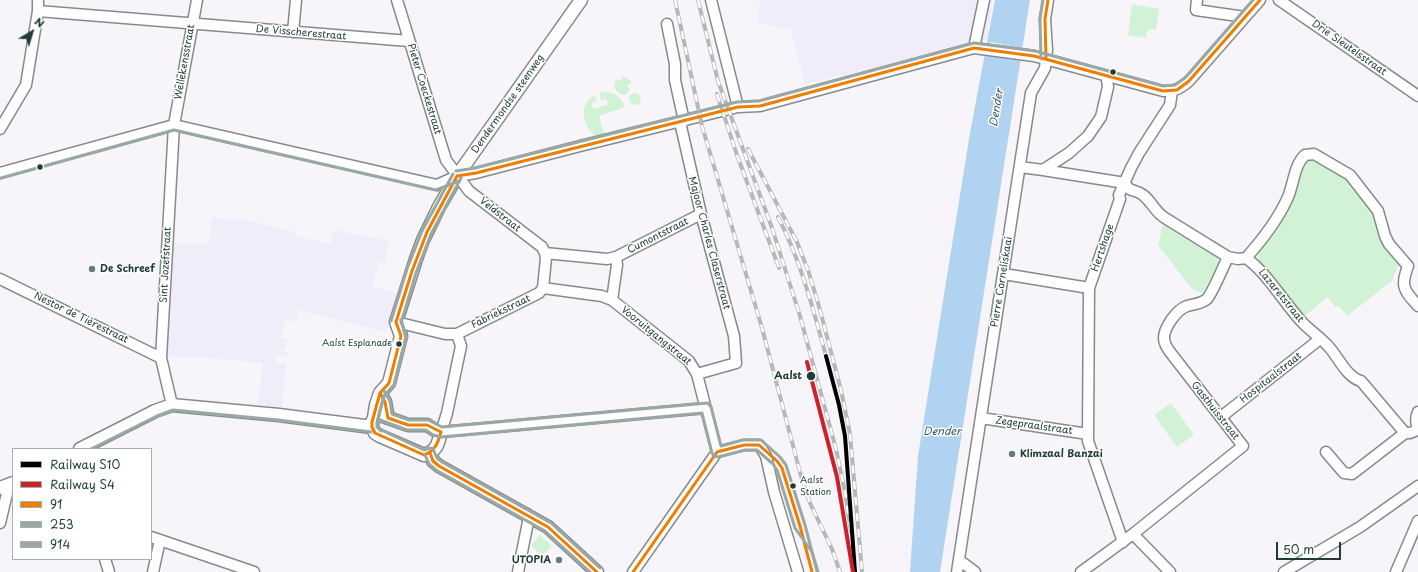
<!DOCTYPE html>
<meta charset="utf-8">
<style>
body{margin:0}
#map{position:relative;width:1418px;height:572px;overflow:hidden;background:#f7f5fa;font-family:"Playpen Sans",sans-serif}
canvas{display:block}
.legend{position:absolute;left:12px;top:448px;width:140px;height:112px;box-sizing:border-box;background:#fff;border:1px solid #a5b1ae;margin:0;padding:5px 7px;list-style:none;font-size:12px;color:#1f3d34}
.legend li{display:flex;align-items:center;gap:8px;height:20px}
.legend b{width:20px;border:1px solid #a5b1ae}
.north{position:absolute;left:12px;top:12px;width:40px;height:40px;-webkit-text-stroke:3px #fff;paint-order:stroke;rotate:38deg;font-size:11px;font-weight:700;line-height:16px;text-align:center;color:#1f3d34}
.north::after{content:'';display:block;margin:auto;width:14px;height:18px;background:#1f3d34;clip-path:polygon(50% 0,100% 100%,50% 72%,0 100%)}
.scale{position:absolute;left:1276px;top:542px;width:65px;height:18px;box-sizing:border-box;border:2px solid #1f3d34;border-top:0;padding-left:5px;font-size:12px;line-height:14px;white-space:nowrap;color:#1f3d34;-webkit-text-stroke:3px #fff;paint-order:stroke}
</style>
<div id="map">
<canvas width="1418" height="572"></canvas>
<ul class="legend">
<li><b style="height:5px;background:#000"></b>Railway S10</li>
<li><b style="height:5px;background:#cb2127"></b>Railway S4</li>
<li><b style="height:5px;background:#ef7d00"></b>91</li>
<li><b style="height:5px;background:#9aa8a4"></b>253</li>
<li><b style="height:5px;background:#9aa8a4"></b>914</li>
</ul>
<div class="north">N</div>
<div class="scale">50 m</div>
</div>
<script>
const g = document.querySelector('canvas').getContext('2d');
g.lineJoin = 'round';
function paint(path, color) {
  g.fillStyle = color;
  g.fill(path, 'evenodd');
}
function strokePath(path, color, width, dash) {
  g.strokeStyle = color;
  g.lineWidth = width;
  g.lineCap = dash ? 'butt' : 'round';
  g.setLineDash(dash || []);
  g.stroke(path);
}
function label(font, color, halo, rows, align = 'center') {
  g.font = font + ' "Playpen Sans",sans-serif';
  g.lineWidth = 3;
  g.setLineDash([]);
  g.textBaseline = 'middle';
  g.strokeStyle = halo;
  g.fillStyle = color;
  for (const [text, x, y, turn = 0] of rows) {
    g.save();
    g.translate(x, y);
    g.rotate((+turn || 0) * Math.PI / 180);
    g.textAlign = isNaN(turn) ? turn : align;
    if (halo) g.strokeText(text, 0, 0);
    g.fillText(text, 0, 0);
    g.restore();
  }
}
paint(new Path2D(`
 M760 0H992L988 39 952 50 805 84 791 30 757 22Z
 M212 217 231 221 236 218 295 232V236L330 244 334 230 389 241 385 259 387 260 386 263 379 261 372 286 397 293 386 332 299 310 296 322 285 319 281 337 288 339 285 352H289L287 357 277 354 275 362 286 364 282 407 258 405 263 363 195 357H169L167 349 172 243 209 244Z`), '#f0ecf9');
paint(new Path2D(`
 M1132 4 1159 9 1156 30 1152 29 1149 30 1146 34 1147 38 1128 35Z
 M621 76 627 78 632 83 627 85 629 90 631 89 625 95C619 94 616 92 614 86L616 79 620 81 622 80Z
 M601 92C613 91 621 96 625 107L599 116 604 134 594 135C582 124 579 105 594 95L597 101 592 102 593 109 608 105 606 99 601 100 599 94Z
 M629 99a6 6 0 1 1 12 0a6 6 0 1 1-12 0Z
 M1314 158 1349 178 1375 213 1383 245 1399 264 1392 281 1347 316 1339 306 1335 307 1328 297 1302 318 1261 266 1259 261 1258 254C1267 242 1278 229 1284 215 1292 195 1294 178 1305 160Z
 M1163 225 1214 256 1219 260 1216 275 1205 295 1191 288 1158 245Z
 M1171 403 1194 435 1177 447 1154 415Z
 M540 535 552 546 542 556 531 545Z`), '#d1f2d4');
paint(new Path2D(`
 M995 0H1030L940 572H910L918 456 970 133Z`), '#b0d3f2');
paint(new Path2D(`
 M990 42 1023 48 1021 61 988 56Z`), '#f7f5fa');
const minor = new Path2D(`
 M397 0 446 160 469 191 542 247 545 253
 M711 0 738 107
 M1197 0 1196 10 1245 17
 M1279 0 1418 96
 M38 11 409 41
 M667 24 675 64V80L684 121
 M293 32 296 0
 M974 48 984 0
 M680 122 701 214 734 336 736 363 697 374
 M0 129 26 85 38 11V0
 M1020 167 1043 170 1069 153 1088 136 1101 117 1108 87 1107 80 1108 76
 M1043 170 1125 183
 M0 173 174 125 437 185 457 176 476 173 580 146 738 107 760 106 974 48 1034 56 1163 91C1175 91 1180 89 1189 81L1260 0
 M1125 183C1129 193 1136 189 1143 195 1152 202 1155 212 1165 218L1228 257 1238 259 1246 258C1268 274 1282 300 1301 321 1309 330 1320 337 1328 346 1338 356 1346 377 1361 381L1405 433H1410L1417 430
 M616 257 701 214
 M1246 258C1263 239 1278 220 1288 197 1294 183 1294 165 1305 155L1314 154 1350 175 1378 211 1385 236 1389 244 1408 266C1400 287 1404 290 1418 306
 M1004 274 1089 288
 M0 279 161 358
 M543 288 602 296 612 300 689 361 697 374 717 452
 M396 322 445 334H457L539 293 543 288 546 258 545 253 607 259 616 257 617 265 612 300
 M457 334 461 346 447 413 441 432 706 408
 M172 405 161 358 174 125 197 0
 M1418 412C1415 418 1416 424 1418 430
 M1221 417 1320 339
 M981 418 1088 434
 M717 452 744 445H759L766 456 774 492 798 572
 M1326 452 1344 473 1352 474 1405 433
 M0 523 9 485
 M1133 534 1170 572
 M151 537 254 572
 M1123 542 1088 441V434L1089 288 1120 199 1119 195 1131 168 1139 153 1170 105 1172 91
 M105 559 109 572
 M959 560 975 572
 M153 572 160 540
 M518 572 528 522 527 514
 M633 572 717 452
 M957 572 1031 93 1045 68 1047 50 1045 19 1048 0
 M1081 572 1133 534 1243 446 1170 352C1167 348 1164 344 1164 338 1164 328 1176 310 1187 306 1194 304 1201 304 1207 299 1213 292 1223 267 1228 257
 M1284 572 1360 527 1418 486
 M1396 572 1418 521`);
const tertiary = new Path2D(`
 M380 393 385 402 388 418
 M374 418 380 415 408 425H427L435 430 441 432C438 444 437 451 424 455L380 436 375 433 372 427V422L374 418 376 405 380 393 389 383 401 336 396 322 416 259 423 240 439 207 457 176 581 0
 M80 449 155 411 172 405 279 415 372 427
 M430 453 433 461 439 466 548 527 597 572
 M0 488 13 483`);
strokePath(minor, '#868a8b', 13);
strokePath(tertiary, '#868a8b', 15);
strokePath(minor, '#fefefe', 10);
strokePath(tertiary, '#fefefe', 12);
const rail = new Path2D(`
 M675 0 702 126 762 328 801 476 810 503 832 549 840 572
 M698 0 718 81 772 228 800 316 836 449 845 492 851 532
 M717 94 737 155 779 268
 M748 149 797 242 809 273 820 310 841 390 850 434 862 572
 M778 217C801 261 813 309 826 356`);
strokePath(rail, '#b5b8b8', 4);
strokePath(rail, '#fff', 2.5, [8]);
strokePath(new Path2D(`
 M1046 59 1045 19 1048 0
 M457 176 476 173 738 107 760 106 974 48 1034 56 1163 91 1177 90 1189 81 1260 0
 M396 322 412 271 427 232 457 176
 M380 393 385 402 388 418 408 425H427L441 432C438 443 435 451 424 455L375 433 372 427V422Z
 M380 393 389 383 401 336 396 322
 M430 453 433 461 439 466 548 527 597 572
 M633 572 717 452 744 445H759L777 461 782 468 800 526 812 572`), '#ef7d00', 3);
strokePath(new Path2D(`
 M1 178 174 130 436 190 459 181
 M401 323 416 273 431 234 461 178
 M377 427 378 423 380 420 407 430H426L433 435 441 437 702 413 712 453 714 456 718 457 745 450H757L773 464 777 470 795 528 812 552 818 572
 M381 431 377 426V423L384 396 394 385 406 337 401 320
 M91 449 157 416 173 410 278 420 371 432
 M425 455 429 464 436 470 545 531 590 572`), '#9aa8a4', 3);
strokePath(new Path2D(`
 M1041 59 1040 19 1043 0
 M456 171 475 168 737 102 759 101 974 43 1035 51 1163 86 1175 85 1186 77 1253 0
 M401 320 406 337 394 385 384 396 381 406 377 423 379 429 424 450 429 448 433 449 437 458 442 462 551 523 600 568
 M391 321 407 269 422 231 453 174
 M384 391 390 401 392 414 409 420H428L442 427 708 403 711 407 721 446 743 440H761L780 457 786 465 805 525 817 571`), '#9aa8a4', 3);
strokePath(new Path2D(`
 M826 356 839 405 845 436 855 572`), '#000', 4);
strokePath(new Path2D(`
 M807 362 837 477 853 572`), '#cb2127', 4);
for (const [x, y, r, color] of [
 [1113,72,3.5,"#1f3d34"],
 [40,167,3.5,"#1f3d34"],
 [92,269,4,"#6b7d79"],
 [399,344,3.5,"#1f3d34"],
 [811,376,5,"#1f3d34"],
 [1012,454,4,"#6b7d79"],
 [793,486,3.5,"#1f3d34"],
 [559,560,4,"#6b7d79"]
]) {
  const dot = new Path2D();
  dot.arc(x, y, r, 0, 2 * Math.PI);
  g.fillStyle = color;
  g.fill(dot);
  strokePath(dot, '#fff', 1.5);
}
label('9px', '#1f3d34', '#fff', [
 ["Aalst Esplanade",392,344],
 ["Aalst",800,481,"left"],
 ["Station",800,493,"left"]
], 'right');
label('10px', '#1f3d34', '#fff', [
 ["De Visscherestraat",301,33,5],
 ["Drie Sleutelsstraat",1349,48,35],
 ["Wellekensstraat",185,62,-80],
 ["Pieter Coeckestraat",424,89,73],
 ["Dendermondse steenweg",508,104,-55],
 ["Veldstraat",500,215,38],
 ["Cumontstraat",658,236,-27],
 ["Majoor Charles Claserstraat",709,243,75],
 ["Hertshage",1103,248,-71],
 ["Sint Jozefstraat",166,265,-87],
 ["Pierre Corneliskaai",1002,282,-81],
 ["Lazaretstraat",1281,296,51],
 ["Fabriekstraat",501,312,-26],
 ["Nestor de Tièrestraat",81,318,26],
 ["Vooruitgangstraat",656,336,39],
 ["Hospitaalstraat",1271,378,-38],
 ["Gasthuisstraat",1215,411,52],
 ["Zegepraalstraat",1034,426,8]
]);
label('bold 10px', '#1f3d34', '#fff', [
 ["De Schreef",100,269],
 ["Klimzaal Banzai",1020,454],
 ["UTOPIA",551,560,"right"]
], 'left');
label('bold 10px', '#1f3d34', '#fff', [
 ["Aalst",802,376]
], 'right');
label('italic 11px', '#3c5f63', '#fff', [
 ["Dender",997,108,-81],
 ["Dender",942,432]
]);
</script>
